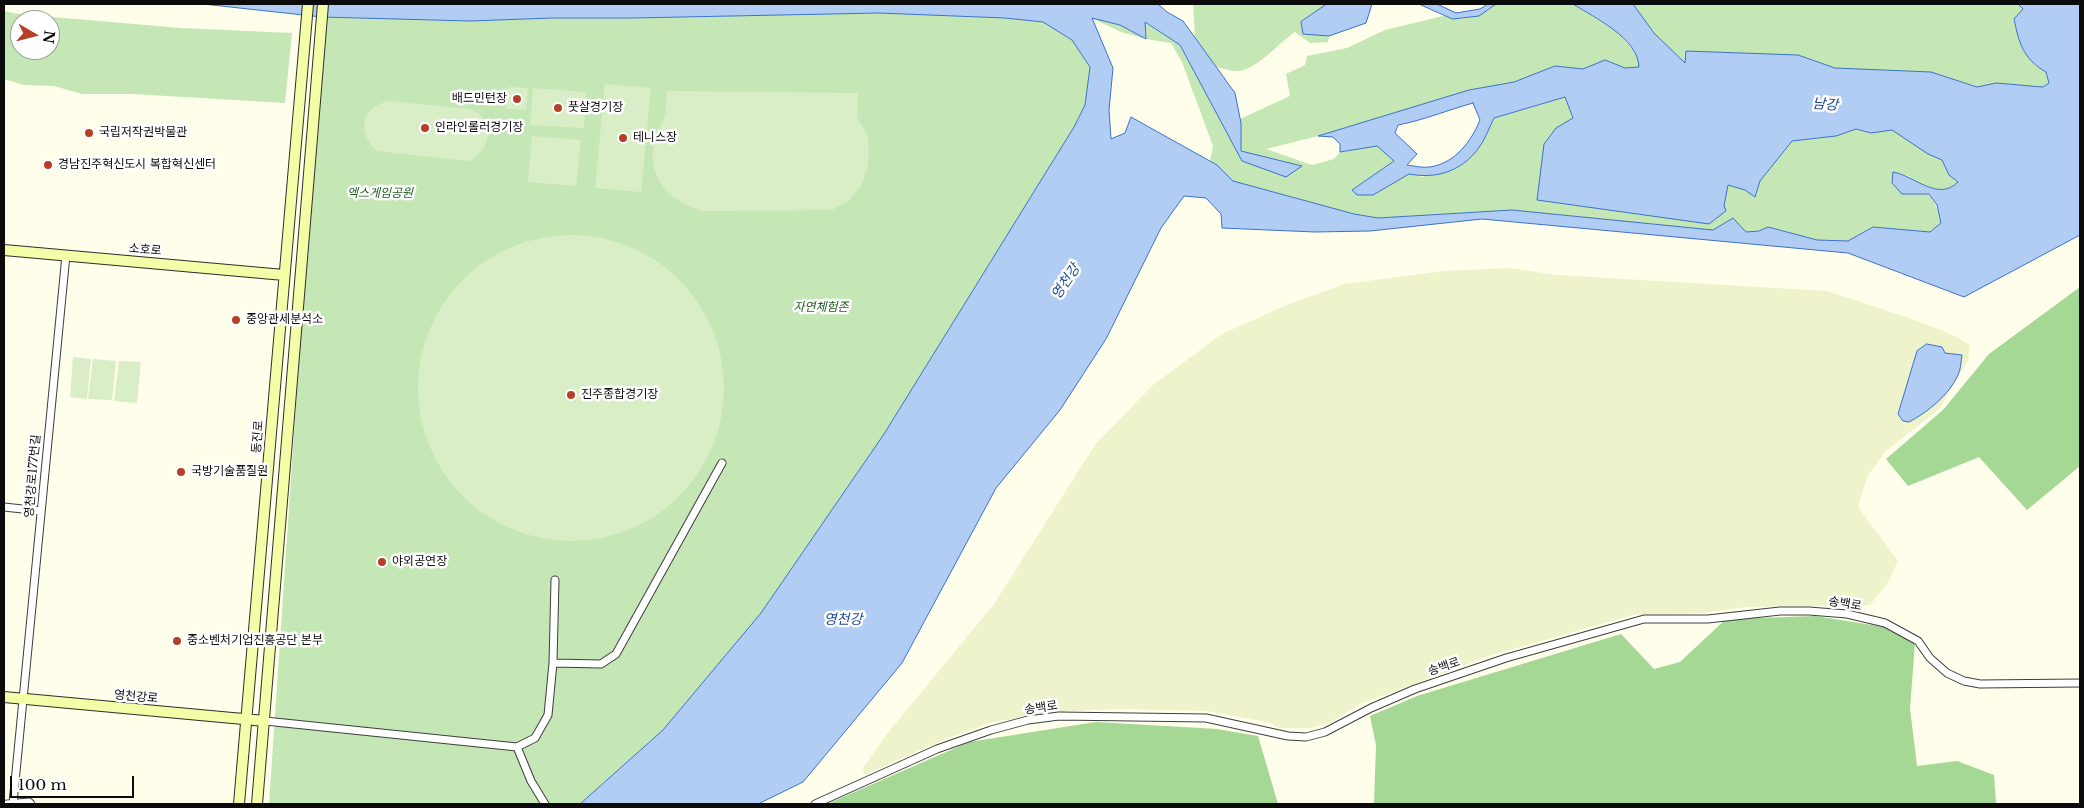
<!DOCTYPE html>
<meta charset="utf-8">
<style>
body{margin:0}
#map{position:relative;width:2084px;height:808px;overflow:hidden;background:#fefeea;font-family:"Libre Baskerville",serif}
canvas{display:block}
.frame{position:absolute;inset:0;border:5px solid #0b0b0b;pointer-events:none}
.north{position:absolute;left:10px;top:10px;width:50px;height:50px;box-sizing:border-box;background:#fff;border:1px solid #9d9d9d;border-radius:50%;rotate:98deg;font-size:14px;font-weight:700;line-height:20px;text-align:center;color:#0b0b0b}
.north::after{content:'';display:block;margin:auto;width:18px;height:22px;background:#b63f29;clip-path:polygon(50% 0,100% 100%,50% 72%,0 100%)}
.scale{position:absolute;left:10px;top:776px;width:124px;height:22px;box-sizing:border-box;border:2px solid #0b0b0b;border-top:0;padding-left:6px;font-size:15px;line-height:18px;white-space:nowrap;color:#0b0b0b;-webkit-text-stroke:4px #fff;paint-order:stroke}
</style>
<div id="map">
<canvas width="2084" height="808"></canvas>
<div class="frame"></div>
<div class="north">N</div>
<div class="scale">100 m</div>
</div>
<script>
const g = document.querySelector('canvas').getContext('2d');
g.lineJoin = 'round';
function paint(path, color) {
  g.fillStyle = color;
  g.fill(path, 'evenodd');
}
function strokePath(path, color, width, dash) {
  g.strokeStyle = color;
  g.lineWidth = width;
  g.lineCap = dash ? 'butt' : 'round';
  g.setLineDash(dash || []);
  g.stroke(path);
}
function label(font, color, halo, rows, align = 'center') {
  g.font = font + ' "Libre Baskerville","Noto Sans KR",serif';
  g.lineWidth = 5;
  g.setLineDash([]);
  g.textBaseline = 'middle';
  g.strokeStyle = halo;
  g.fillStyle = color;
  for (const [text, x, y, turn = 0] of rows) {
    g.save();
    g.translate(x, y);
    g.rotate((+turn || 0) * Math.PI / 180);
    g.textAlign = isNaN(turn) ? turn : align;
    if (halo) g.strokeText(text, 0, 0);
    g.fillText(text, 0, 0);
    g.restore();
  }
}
paint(new Path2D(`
 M1510 268 1557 275 1827 291 1912 319 1951 334 1970 345 1968 361 1939 409 1886 451 1867 477 1858 507 1898 561 1887 584 1870 605 1746 607 1702 613 1633 615 1492 655 1360 704 1330 723 1311 728H1279L1267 722 1207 711 1120 709 1067 711 993 722 945 739 864 775 863 768 886 735 994 604 1095 445 1153 385 1222 334 1289 304 1345 284 1443 271Z`), '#eef3cc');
paint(new Path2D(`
 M1193 4H1327L1301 22 1303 34 1366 23 1329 36 1328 42 1310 43 1295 32C1277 44 1261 66 1240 71 1233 72 1223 68 1216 67L1195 37Z
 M1496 4H1573L1618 32 1639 57V67L1625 68 1605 60 1583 70 1555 66 1514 82 1469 90 1318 136 1266 149 1312 165 1334 159 1340 152 1377 146 1394 161 1352 190 1357 195 1392 183 1409 174 1423 177 1478 150 1494 118 1566 97 1573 118 1556 128 1724 206 1728 184 1745 190 1755 197 1760 181 1792 141 1836 136 1856 129 1871 133 1892 129 1928 154 1942 160 1949 175 1959 182C1940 198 1922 184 1904 174 1926 192 1935 194 1941 223L1930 232 1873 227 1848 241 1817 240 1768 227 1759 231 1746 232 1733 218 1713 230 1512 210 1378 218 1354 214 1233 181 1217 165 1210 161 1213 146 1182 62 1171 43 1146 39 1121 32 1091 18 1120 25 1146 39 1144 22 1180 45 1242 161 1240 119 1290 96 1286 74 1305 65 1307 56 1347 48 1385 30 1447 15C1465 24 1482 14 1496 4Z
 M1633 4H2018L2023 9 2034 65 2046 72 2049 82 2044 87 1996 83 1977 87 1931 72 1835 68 1798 55 1687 51 1685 64 1654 33Z
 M4 11 18 14 181 28 292 33 285 103 133 94H82L54 86 24 85 4 79ZM20 20H50V50H20Z
 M879 13 1005 18 1043 22 1072 40 1090 67 1085 105 1074 127 884 434 761 613 663 730 580 804H269L322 17 471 21 552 18H632Z`), '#c5e7b6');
paint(new Path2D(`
 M2080 287V466L2027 510 1979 457 1908 486 1886 459 1943 410 1989 354Z
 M1815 616 1891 628 1915 642 1910 709 1917 766 1957 761 1994 775 1996 804H1374L1376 745 1370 716 1417 696 1621 634 1654 669 1680 662 1726 619Z
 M1096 722 1217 729 1258 736 1278 804H827L969 742Z`), '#a5d795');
paint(new Path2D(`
 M605 84 651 88 641 192 595 188Z
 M508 87 528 88 526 110 506 109Z
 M533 88 586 92 584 128 530 125Z
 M666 91 858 93 857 118 867 133 869 152 867 170 860 187 850 200 832 210 702 211C672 202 649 181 653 147 655 135 662 126 665 115 667 108 666 98 666 91Z
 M389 101 468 109C471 110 477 112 479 114 496 129 486 155 468 161L376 151C357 130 361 108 389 101Z
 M532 136 581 140 576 186 528 182Z
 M418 388a153 153 0 1 1 306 0a153 153 0 1 1-306 0Z
 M73 357 91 359 87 399 70 397Z
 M93 359 116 361 112 400 88 399Z
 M119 361 141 362 137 403 114 401Z`), '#d9eec7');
const water = new Path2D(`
 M203 4H1158L1167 12 1183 21 1235 93 1241 123V151L1302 166 1286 177 1242 161 1180 45 1145 22 1146 39 1120 25 1092 18 1113 68 1109 110 1111 139 1125 133 1131 117 1217 165 1233 181 1354 214 1378 218 1512 210 1713 230 1733 218 1746 232 1759 231 1768 227 1817 240 1848 241 1873 227 1930 232 1941 223 1937 205 1929 194H1902L1892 183 1893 172C1915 176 1938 202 1958 182L1949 175 1942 160 1928 154 1892 130 1871 133 1856 129 1836 136 1792 141 1760 181 1755 197 1745 190 1728 185 1724 206 1726 211 1709 224 1537 200 1544 144 1556 128 1573 118 1565 97 1494 118C1489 128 1485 140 1478 149 1460 172 1436 179 1409 174L1373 195H1357L1352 190 1394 161 1377 146 1340 152V144L1333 137 1318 136 1469 90 1514 82 1555 66 1583 69 1605 60 1625 68 1639 67C1638 38 1595 18 1573 4H1633L1654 33 1685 63 1686 51 1798 55 1835 68 1931 72 1977 87 1996 83 2043 87 2049 83 2046 72C2023 59 2019 43 2014 19L2023 9 2018 4H2080V235L1964 297 1848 253 1482 219 1370 231 1315 232 1222 228 1221 214 1206 198 1184 196 1161 228 1106 339 1060 410 996 488 902 663 803 782 758 804H580L663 730 761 613 884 434 1074 127 1085 105 1090 67 1072 40 1043 22 1005 18 879 13 632 18H552L471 21 322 17ZM1473 103 1480 120C1471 142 1455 163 1430 167 1423 168 1414 166 1407 165L1417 154 1395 133 1398 125C1424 120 1448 110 1473 103Z
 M1327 4H1372L1366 23 1329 36 1303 34 1301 22Z
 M1419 4H1437L1456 13 1480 9 1488 4H1496L1479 16 1453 19Z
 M1927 344 1942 347 1945 353 1962 355C1961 361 1961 369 1958 375 1949 395 1928 412 1909 422L1903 421 1898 414 1917 351Z`);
paint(water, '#b1cdf4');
strokePath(water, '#3a72c8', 1);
const street = new Path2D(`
 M4 507 41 511
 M553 663 601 664 616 654 722 463
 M265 721 517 747 535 738 548 715 553 663 555 580
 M517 747 531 781 545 804
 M13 803 66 255
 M7 804 29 802 31 804
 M815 804 937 749 991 730 1028 720 1059 716 1206 718 1288 736 1306 737 1325 732 1371 708 1415 689 1506 658 1644 619H1708L1780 611H1809L1847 614 1885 623 1918 641 1930 658 1947 673 1964 681 1980 684 2080 683`);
const secondary = new Path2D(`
 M4 250 284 275
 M4 697 265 721
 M239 804 308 4
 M257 804 323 4`);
strokePath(street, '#3e3e3e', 9);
strokePath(secondary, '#2d2d2d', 12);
strokePath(street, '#fff', 7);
strokePath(secondary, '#f4fca7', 10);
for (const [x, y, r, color] of [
 [517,99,5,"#b63f29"],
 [558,108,5,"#b63f29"],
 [425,128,5,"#b63f29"],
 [89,133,5,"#b63f29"],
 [623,138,5,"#b63f29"],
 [48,165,5,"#b63f29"],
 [236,320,5,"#b63f29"],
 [571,395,5,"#b63f29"],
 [181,472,5,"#b63f29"],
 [382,562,5,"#b63f29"],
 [177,641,5,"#b63f29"]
]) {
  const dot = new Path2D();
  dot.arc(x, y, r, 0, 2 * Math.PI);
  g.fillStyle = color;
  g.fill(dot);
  strokePath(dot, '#fff', 2);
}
label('12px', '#0b0b0b', '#fff', [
 ["배드민턴장",507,99,"right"],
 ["풋살경기장",568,108],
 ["인라인롤러경기장",435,128],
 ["국립저작권박물관",99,133],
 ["테니스장",633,138],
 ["경남진주혁신도시 복합혁신센터",58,165],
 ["중앙관세분석소",246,320],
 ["진주종합경기장",581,395],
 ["국방기술품질원",191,472],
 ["야외공연장",392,562],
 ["중소벤처기업진흥공단 본부",187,641]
], 'left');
label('italic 12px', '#1f601e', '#fff', [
 ["엑스게임공원",380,194],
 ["자연체험존",821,308]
]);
label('12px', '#0b0b0b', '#fff', [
 ["소호로",145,250,5],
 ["동진로",258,437,-85],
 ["영천강로177번길",33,476,-85],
 ["송백로",1845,604,9],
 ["송백로",1444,667,-19],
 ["영천강로",136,697,5],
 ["송백로",1041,708,-8]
]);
label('italic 14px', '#1a4798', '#fff', [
 ["남강",1825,105,4],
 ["영천강",1066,282,-56],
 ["영천강",843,620]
]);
</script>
